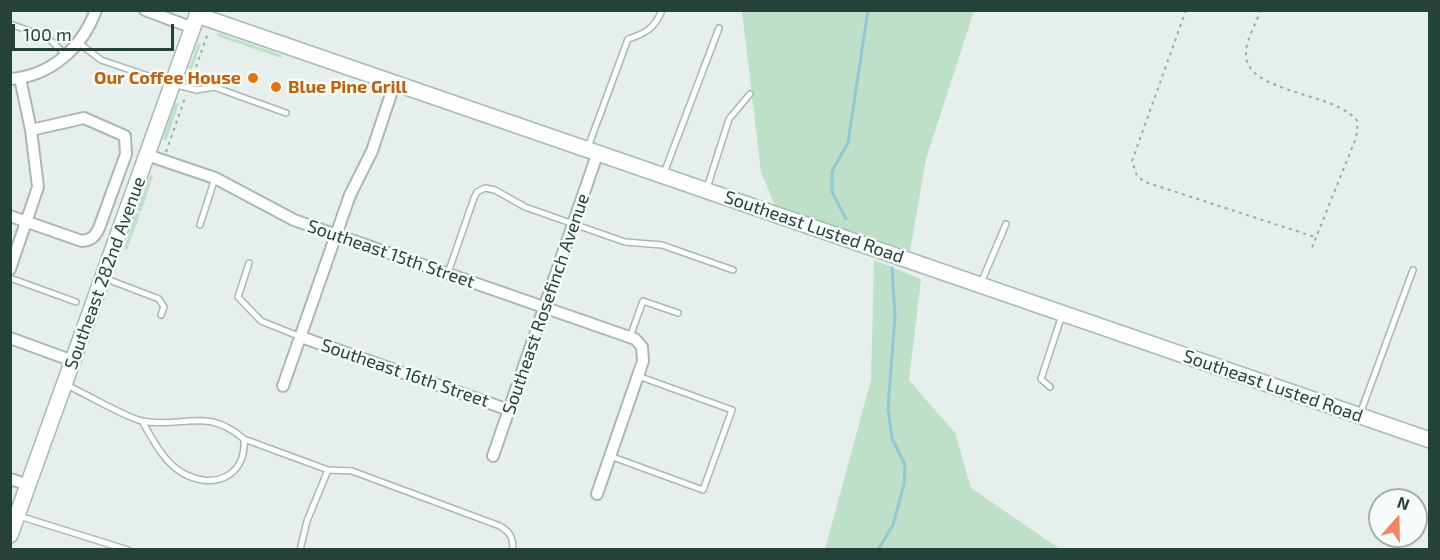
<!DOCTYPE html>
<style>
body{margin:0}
#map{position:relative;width:1440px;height:560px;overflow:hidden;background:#e6efeb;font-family:"Exo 2",sans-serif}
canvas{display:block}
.frame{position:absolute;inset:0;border:12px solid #24423a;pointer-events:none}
.north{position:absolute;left:1368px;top:488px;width:60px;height:60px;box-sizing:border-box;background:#f7fbf9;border:2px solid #a3b1ad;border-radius:50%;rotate:20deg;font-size:16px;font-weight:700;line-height:24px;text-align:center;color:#24423a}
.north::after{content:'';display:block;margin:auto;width:21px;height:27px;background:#f4845f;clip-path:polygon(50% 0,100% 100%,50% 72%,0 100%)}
.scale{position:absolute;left:12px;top:24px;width:162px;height:27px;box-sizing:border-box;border:3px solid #24423a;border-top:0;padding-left:8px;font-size:18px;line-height:21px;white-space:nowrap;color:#24423a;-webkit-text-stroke:4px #f7fbf9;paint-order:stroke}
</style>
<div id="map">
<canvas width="1440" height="560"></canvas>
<div class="frame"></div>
<div class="north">N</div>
<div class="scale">100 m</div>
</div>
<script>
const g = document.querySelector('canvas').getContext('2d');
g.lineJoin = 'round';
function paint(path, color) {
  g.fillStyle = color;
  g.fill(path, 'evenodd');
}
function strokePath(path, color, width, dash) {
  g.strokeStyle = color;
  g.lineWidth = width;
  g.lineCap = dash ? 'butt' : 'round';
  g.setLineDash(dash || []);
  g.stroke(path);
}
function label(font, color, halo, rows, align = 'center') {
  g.font = font + ' "Exo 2",sans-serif';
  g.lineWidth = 5;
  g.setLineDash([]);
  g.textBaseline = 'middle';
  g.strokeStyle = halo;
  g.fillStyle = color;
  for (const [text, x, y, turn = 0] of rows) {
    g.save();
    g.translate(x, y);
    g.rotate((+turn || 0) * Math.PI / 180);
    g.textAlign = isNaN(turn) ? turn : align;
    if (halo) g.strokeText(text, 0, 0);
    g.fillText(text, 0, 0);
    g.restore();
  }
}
paint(new Path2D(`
 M742 11H974L926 159 910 251 778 207 774 203 761 172Z
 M218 33 282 55 281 58 217 36Z
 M198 43 201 44 187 83 185 78Z
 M175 103 179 104 166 141 163 139Z
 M150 175 153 176 141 212 137 210Z
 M136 213 140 214 127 250 124 249Z
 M874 260 921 279 909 380 955 433 971 488 1060 549H825L871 380Z`), '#bfe0c8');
strokePath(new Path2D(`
 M846 219 832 192V171L848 143 868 10
 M878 550 893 525 904 484 905 465 892 438 888 409 895 315 892 268`), '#8ec9d4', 3);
const service = new Path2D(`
 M10 24 47 37 66 55
 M79 43 101 60 172 84 197 90 214 87 286 113
 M588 147 628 39C645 34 655 28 662 10
 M664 173 719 28
 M707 188 729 119 750 94
 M200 225 215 178
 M249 263 238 297 261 321 301 337
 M448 273 474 198 477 192 485 188 495 190 525 207 625 242 662 245 733 270
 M10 278 76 302
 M104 278 159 299 164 307 161 315
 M981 283 1006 224
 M630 337 643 301 678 313
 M66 385C85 393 124 417 142 421 183 429 206 406 244 439 247 477 212 491 181 472 163 461 152 438 142 421
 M1050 387 1041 379 1062 315
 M1360 414 1413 270
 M244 439 328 470 352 471 500 526C510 532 513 537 513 550
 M610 456 703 490 732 410 638 376
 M19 516 128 550
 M300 550 307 521 328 470`);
const minor = new Path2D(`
 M145 10 193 28
 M10 79C51 76 82 48 96 10
 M147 155 215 178 294 220 635 339 642 347 643 361 597 494
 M10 216 82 241C92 240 95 236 99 228L126 154 125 136 84 118 31 130
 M10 269 38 187 31 130 20 78
 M301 337 509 410
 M10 338 73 361
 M283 386 350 195 372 151 395 82
 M493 456 598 152
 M10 479 29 485`);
const secondary = new Path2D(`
 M197 15 1430 440
 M10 535 199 10`);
strokePath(service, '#a8b8b2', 8);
strokePath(minor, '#a8b8b2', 14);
strokePath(secondary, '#a4bbb3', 18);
strokePath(new Path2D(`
 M1186 10 1132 161 1137 176 1145 182 1315 237
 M1261 10C1256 23 1245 42 1246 55 1247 94 1338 92 1358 122L1356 138 1311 250
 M191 81 208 33
 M166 152 186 95`), '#86b3a5', 2, [3, 4.5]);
strokePath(service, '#fff', 5);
strokePath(minor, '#fff', 10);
strokePath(secondary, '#fff', 15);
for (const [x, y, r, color] of [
 [253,78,6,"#e8710a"],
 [276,87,6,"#e8710a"]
]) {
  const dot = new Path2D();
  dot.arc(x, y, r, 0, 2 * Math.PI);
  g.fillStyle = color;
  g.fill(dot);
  strokePath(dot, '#f7fbf9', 2);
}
label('bold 18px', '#c56008', '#f7fbf9', [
 ["Our Coffee House",241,78],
 ["Blue Pine Grill",288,87,"left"]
], 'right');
label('18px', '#24423a', '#f7fbf9', [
 ["Southeast Lusted Road",814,227,19],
 ["Southeast 15th Street",391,254,19],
 ["Southeast 282nd Avenue",105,273,-70],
 ["Southeast Rosefinch Avenue",546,304,-71],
 ["Southeast 16th Street",405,373,19],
 ["Southeast Lusted Road",1273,386,19]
]);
</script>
